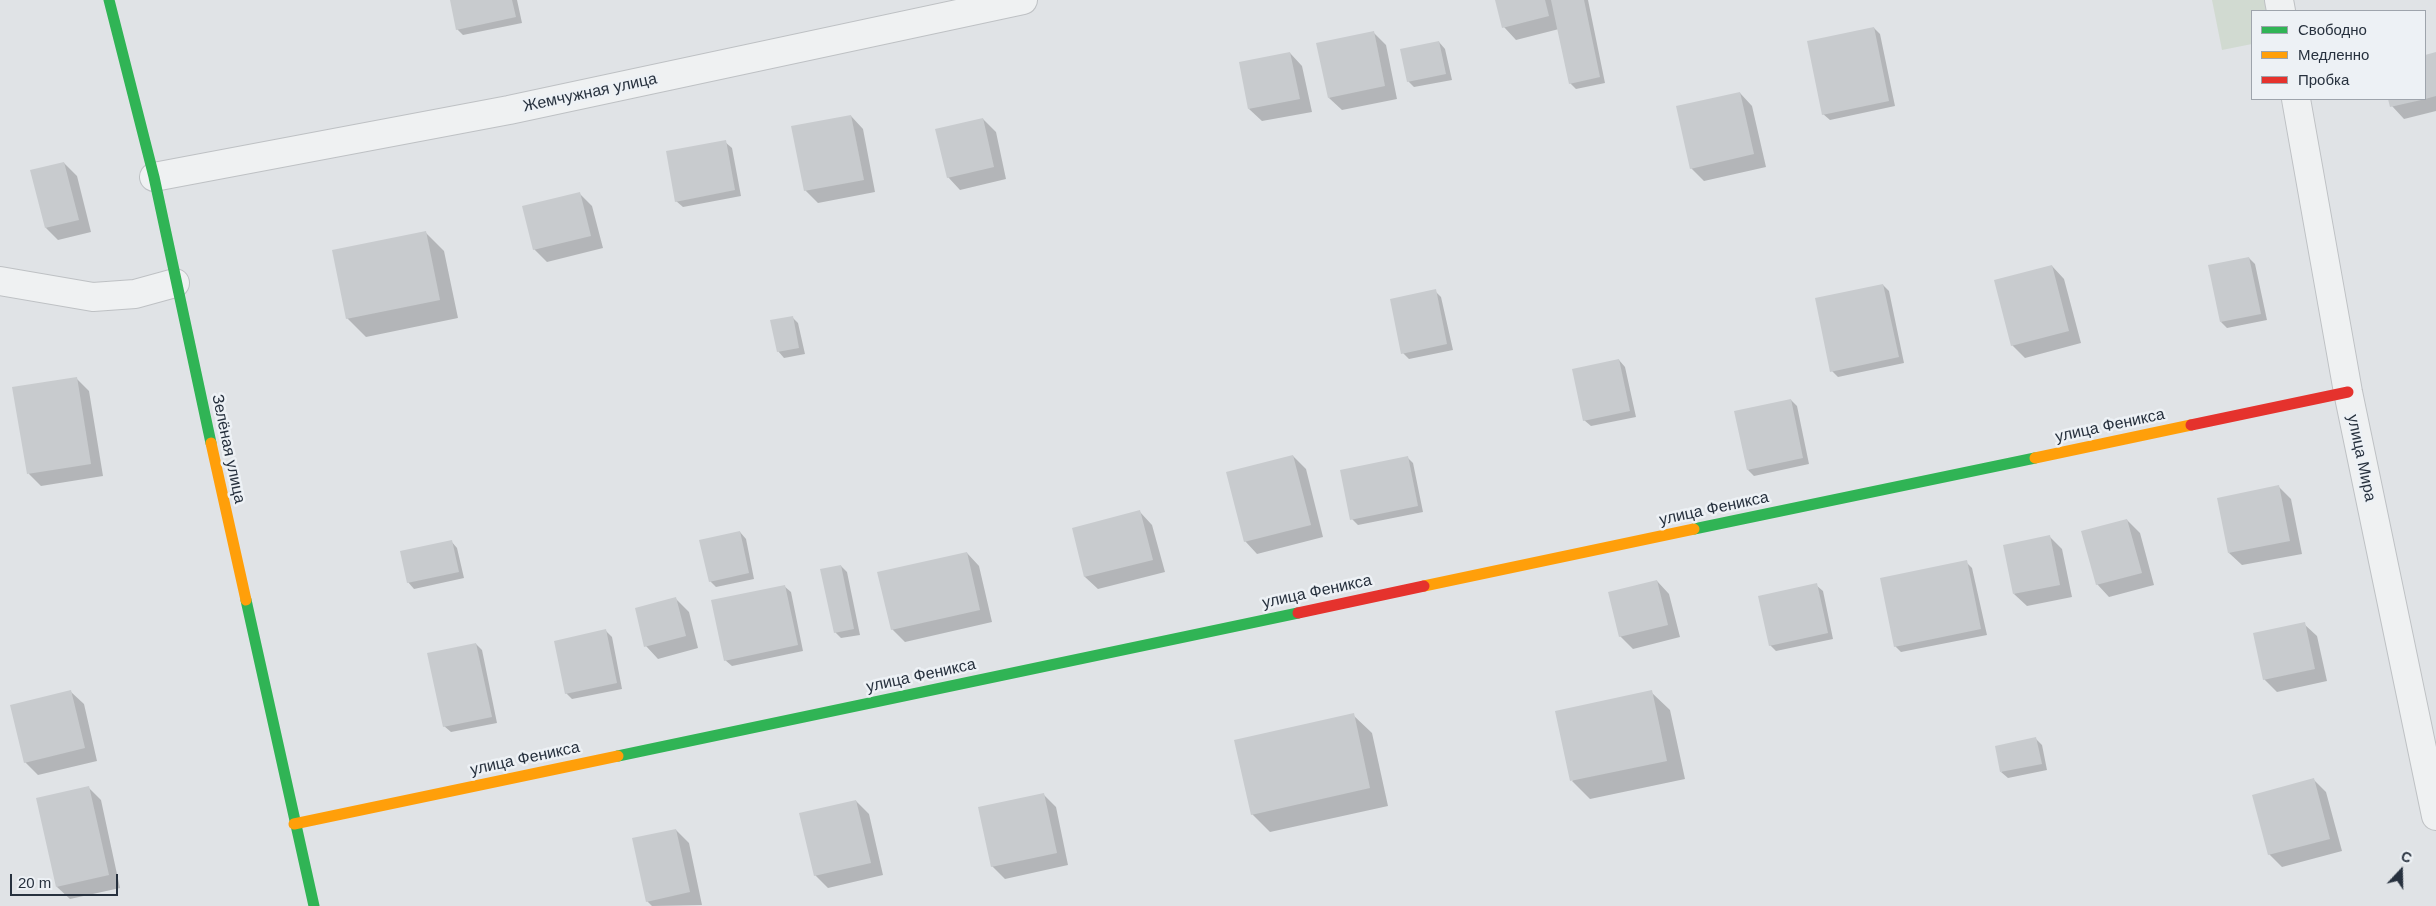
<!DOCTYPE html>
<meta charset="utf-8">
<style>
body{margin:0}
#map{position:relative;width:2436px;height:906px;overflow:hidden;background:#e0e3e6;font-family:Helvetica,sans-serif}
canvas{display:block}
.legend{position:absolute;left:2251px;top:10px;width:175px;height:90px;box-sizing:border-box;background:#edf1f5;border:1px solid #9ea4ac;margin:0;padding:6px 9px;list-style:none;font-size:15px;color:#27313e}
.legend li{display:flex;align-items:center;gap:10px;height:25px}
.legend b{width:25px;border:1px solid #9ea4ac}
.north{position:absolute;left:2376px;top:846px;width:50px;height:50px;-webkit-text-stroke:4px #edf1f5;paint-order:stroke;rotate:21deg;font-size:14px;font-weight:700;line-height:20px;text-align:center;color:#27313e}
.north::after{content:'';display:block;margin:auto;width:18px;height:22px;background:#27313e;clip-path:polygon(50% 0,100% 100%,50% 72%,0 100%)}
.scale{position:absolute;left:10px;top:874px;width:108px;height:22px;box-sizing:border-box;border:2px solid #27313e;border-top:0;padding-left:6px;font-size:15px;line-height:18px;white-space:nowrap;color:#27313e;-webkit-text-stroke:4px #edf1f5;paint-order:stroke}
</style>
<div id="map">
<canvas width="2436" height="906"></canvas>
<ul class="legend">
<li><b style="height:6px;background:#30b455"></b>Свободно</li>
<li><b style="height:6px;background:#ff9f0a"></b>Медленно</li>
<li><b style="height:6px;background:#e5322d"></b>Пробка</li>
</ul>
<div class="north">С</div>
<div class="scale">20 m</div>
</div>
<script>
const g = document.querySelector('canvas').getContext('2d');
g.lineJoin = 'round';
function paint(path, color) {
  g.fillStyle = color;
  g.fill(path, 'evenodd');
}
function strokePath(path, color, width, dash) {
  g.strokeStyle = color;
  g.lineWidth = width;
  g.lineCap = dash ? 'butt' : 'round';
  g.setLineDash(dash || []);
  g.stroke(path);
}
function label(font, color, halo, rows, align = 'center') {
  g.font = font + ' Helvetica,sans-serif';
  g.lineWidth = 5;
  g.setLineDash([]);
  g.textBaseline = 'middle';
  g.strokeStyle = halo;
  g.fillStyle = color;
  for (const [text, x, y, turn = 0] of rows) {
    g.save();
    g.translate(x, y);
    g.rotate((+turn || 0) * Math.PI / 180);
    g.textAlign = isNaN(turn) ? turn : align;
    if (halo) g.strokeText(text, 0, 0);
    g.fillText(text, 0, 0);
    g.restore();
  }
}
paint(new Path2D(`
 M2212 0H2267L2269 11H2252V44L2222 50Z`), '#d1dad1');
paint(new Path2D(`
 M451 0H517L522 23 463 35 457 29Z
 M1496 0H1588L1605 83 1576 89 1570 83 1559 29 1516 40 1504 27Z
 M1874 28 1880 34 1895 106 1830 120 1823 114Z
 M1373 32 1386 45 1397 99 1342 110 1329 98Z
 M1439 42 1445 49 1452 80 1414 87 1408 81Z
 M1290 53 1302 66 1312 112 1262 121 1249 109Z
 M2436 54V111L2404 119 2392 106 2390 99H2425V56Z
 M1740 93 1752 106 1766 167 1704 181 1691 168Z
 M851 116 863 129 875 192 818 203 805 190Z
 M983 119 996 132 1006 179 960 190 948 177Z
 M725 142 732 148 741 196 683 207 676 201Z
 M64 163 77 176 91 232 58 240 46 228Z
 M579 193 592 206 603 248 547 262 534 249Z
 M426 233 444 251 458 318 366 337 347 318Z
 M2249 258 2255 264 2267 320 2227 328 2221 322Z
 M2052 266 2064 279 2081 343 2025 358 2012 345Z
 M1883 285 1889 291 1904 363 1838 377 1832 371Z
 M1435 291 1441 297 1453 350 1409 359 1403 353Z
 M792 317 798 323 805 354 784 358 778 351Z
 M1619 360 1625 367 1636 417 1591 426 1584 420Z
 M76 378 89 391 103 476 41 486 29 474 14 388Z
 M1791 400 1797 406 1809 464 1754 476 1748 470Z
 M1293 456 1306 469 1323 537 1257 554 1245 541Z
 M1407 457 1413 463 1423 512 1358 525 1352 519Z
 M2278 486 2291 499 2302 554 2242 565 2229 553Z
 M1140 512 1152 525 1165 572 1098 589 1085 577 1073 529Z
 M2127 520 2140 533 2154 585 2109 597 2097 584Z
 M740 532 746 539 754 579 716 587 710 581Z
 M2050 537 2062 549 2072 597 2027 606 2014 594Z
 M451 541 457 548 464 578 414 589 408 582Z
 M967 553 979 566 992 622 905 642 892 629Z
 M1966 562 1972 568 1987 635 1901 652 1895 646Z
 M841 566 847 572 860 635 841 638 835 632Z
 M1657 581 1669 594 1680 637 1633 649 1620 636Z
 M1816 585 1823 591 1833 639 1776 651 1770 645Z
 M784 586 791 592 803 651 732 666 725 660Z
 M676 599 689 612 698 648 658 659 646 646Z
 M2304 624 2317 636 2327 681 2277 692 2264 679Z
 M606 631 612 637 622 689 572 699 566 693Z
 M476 644 482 650 497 723 451 732 444 726Z
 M71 692 84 704 97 761 38 775 25 762Z
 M1651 692 1670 710 1685 779 1590 799 1572 781Z
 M1353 715 1372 733 1388 806 1270 832 1252 814Z
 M2036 739 2042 745 2047 770 2008 778 2001 772Z
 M2314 780 2326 792 2342 851 2282 867 2269 854Z
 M88 787 101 800 120 888 70 899 57 887Z
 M1043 794 1056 807 1068 865 1005 879 992 866Z
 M856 801 869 814 883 875 828 888 815 875Z
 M676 830 689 843 702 905 652 906 647 901Z`), '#0003');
paint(new Path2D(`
 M450 0H512L516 17 456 30Z
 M1495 0H1545L1549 16 1502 28Z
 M1551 0H1584L1600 77 1569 84Z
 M1874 27 1889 101 1822 115 1807 41Z
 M1374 31 1385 86 1328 98 1316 43Z
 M1439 41 1446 74 1407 82 1400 49Z
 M1290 52 1300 99 1248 109 1239 62Z
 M2436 52V96L2425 99V55Z
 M1740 92 1754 154 1690 169 1676 106Z
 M2388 99H2421V100L2390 107Z
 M851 115 864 180 804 191 791 126Z
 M983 118 994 167 947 178 935 129Z
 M726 140 735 190 675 202 666 151Z
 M64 162 79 220 45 228 30 170Z
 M580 192 591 236 533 250 522 206Z
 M426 231 440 300 346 319 332 250Z
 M2249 257 2261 314 2220 322 2208 265Z
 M2052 265 2069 331 2011 346 1994 280Z
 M1883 284 1899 357 1830 372 1815 298Z
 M1436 289 1447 344 1401 354 1390 299Z
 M793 316 799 348 777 352 770 320Z
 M1619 359 1630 411 1583 421 1572 369Z
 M77 377 91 464 27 474 12 387Z
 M1791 399 1803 458 1747 470 1734 411Z
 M1293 455 1311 525 1244 542 1226 472Z
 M1408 456 1418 506 1350 520 1340 470Z
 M2279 485 2290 541 2228 553 2217 498Z
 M1140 510 1153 560 1084 577 1072 528Z
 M2127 519 2142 573 2096 585 2081 531Z
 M740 531 749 573 709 582 699 540Z
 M2050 535 2060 585 2013 594 2003 545Z
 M452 540 459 572 407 583 400 551Z
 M967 552 980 610 891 630 877 572Z
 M1967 560 1981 629 1894 647 1880 578Z
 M841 565 854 629 834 633 820 569Z
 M1657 580 1668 625 1619 637 1608 592Z
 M1817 583 1828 633 1769 646 1758 596Z
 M785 585 798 645 724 661 711 600Z
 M676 597 686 636 644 647 635 608Z
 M2305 622 2315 669 2263 680 2253 633Z
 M606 629 617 683 565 694 554 641Z
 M476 643 492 717 443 727 427 653Z
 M71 690 85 748 24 763 10 705Z
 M1652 690 1667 761 1570 781 1555 711Z
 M1354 713 1370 788 1251 815 1234 740Z
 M2036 737 2042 764 2000 772 1995 746Z
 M2314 778 2330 839 2268 855 2252 795Z
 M89 786 109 875 56 887 36 798Z
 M1044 793 1057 853 991 867 978 807Z
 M856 800 871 863 814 876 799 813Z
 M676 829 690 892 646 902 632 838Z`), '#c8cbce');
const street = new Path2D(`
 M2279 0 2281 11
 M2296 99 2348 392 2436 816
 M154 177 509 110 1023 0
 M0 281 93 297 135 294 175 283`);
strokePath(street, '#bec1c4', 30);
strokePath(street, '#eff1f2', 28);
strokePath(new Path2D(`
 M109 0 154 177 211 443
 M1694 529 2035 458
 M246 600 314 906
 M618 756 1298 613`), '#30b455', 11);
strokePath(new Path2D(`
 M211 443 246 600
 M2035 458 2191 425
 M1424 586 1694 529
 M294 824 618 756`), '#ff9f0a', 11);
strokePath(new Path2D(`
 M2191 425 2348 392
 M1298 613 1424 586`), '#e5322d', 11);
label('16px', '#27313e', '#edf1f5', [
 ["Жемчужная улица",590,93,-12],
 ["улица Феникса",2110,426,-12],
 ["Зелёная улица",228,449,78],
 ["улица Мира",2361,458,78],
 ["улица Феникса",1714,509,-12],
 ["улица Феникса",1317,592,-12],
 ["улица Феникса",921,676,-12],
 ["улица Феникса",525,759,-12]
]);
</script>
